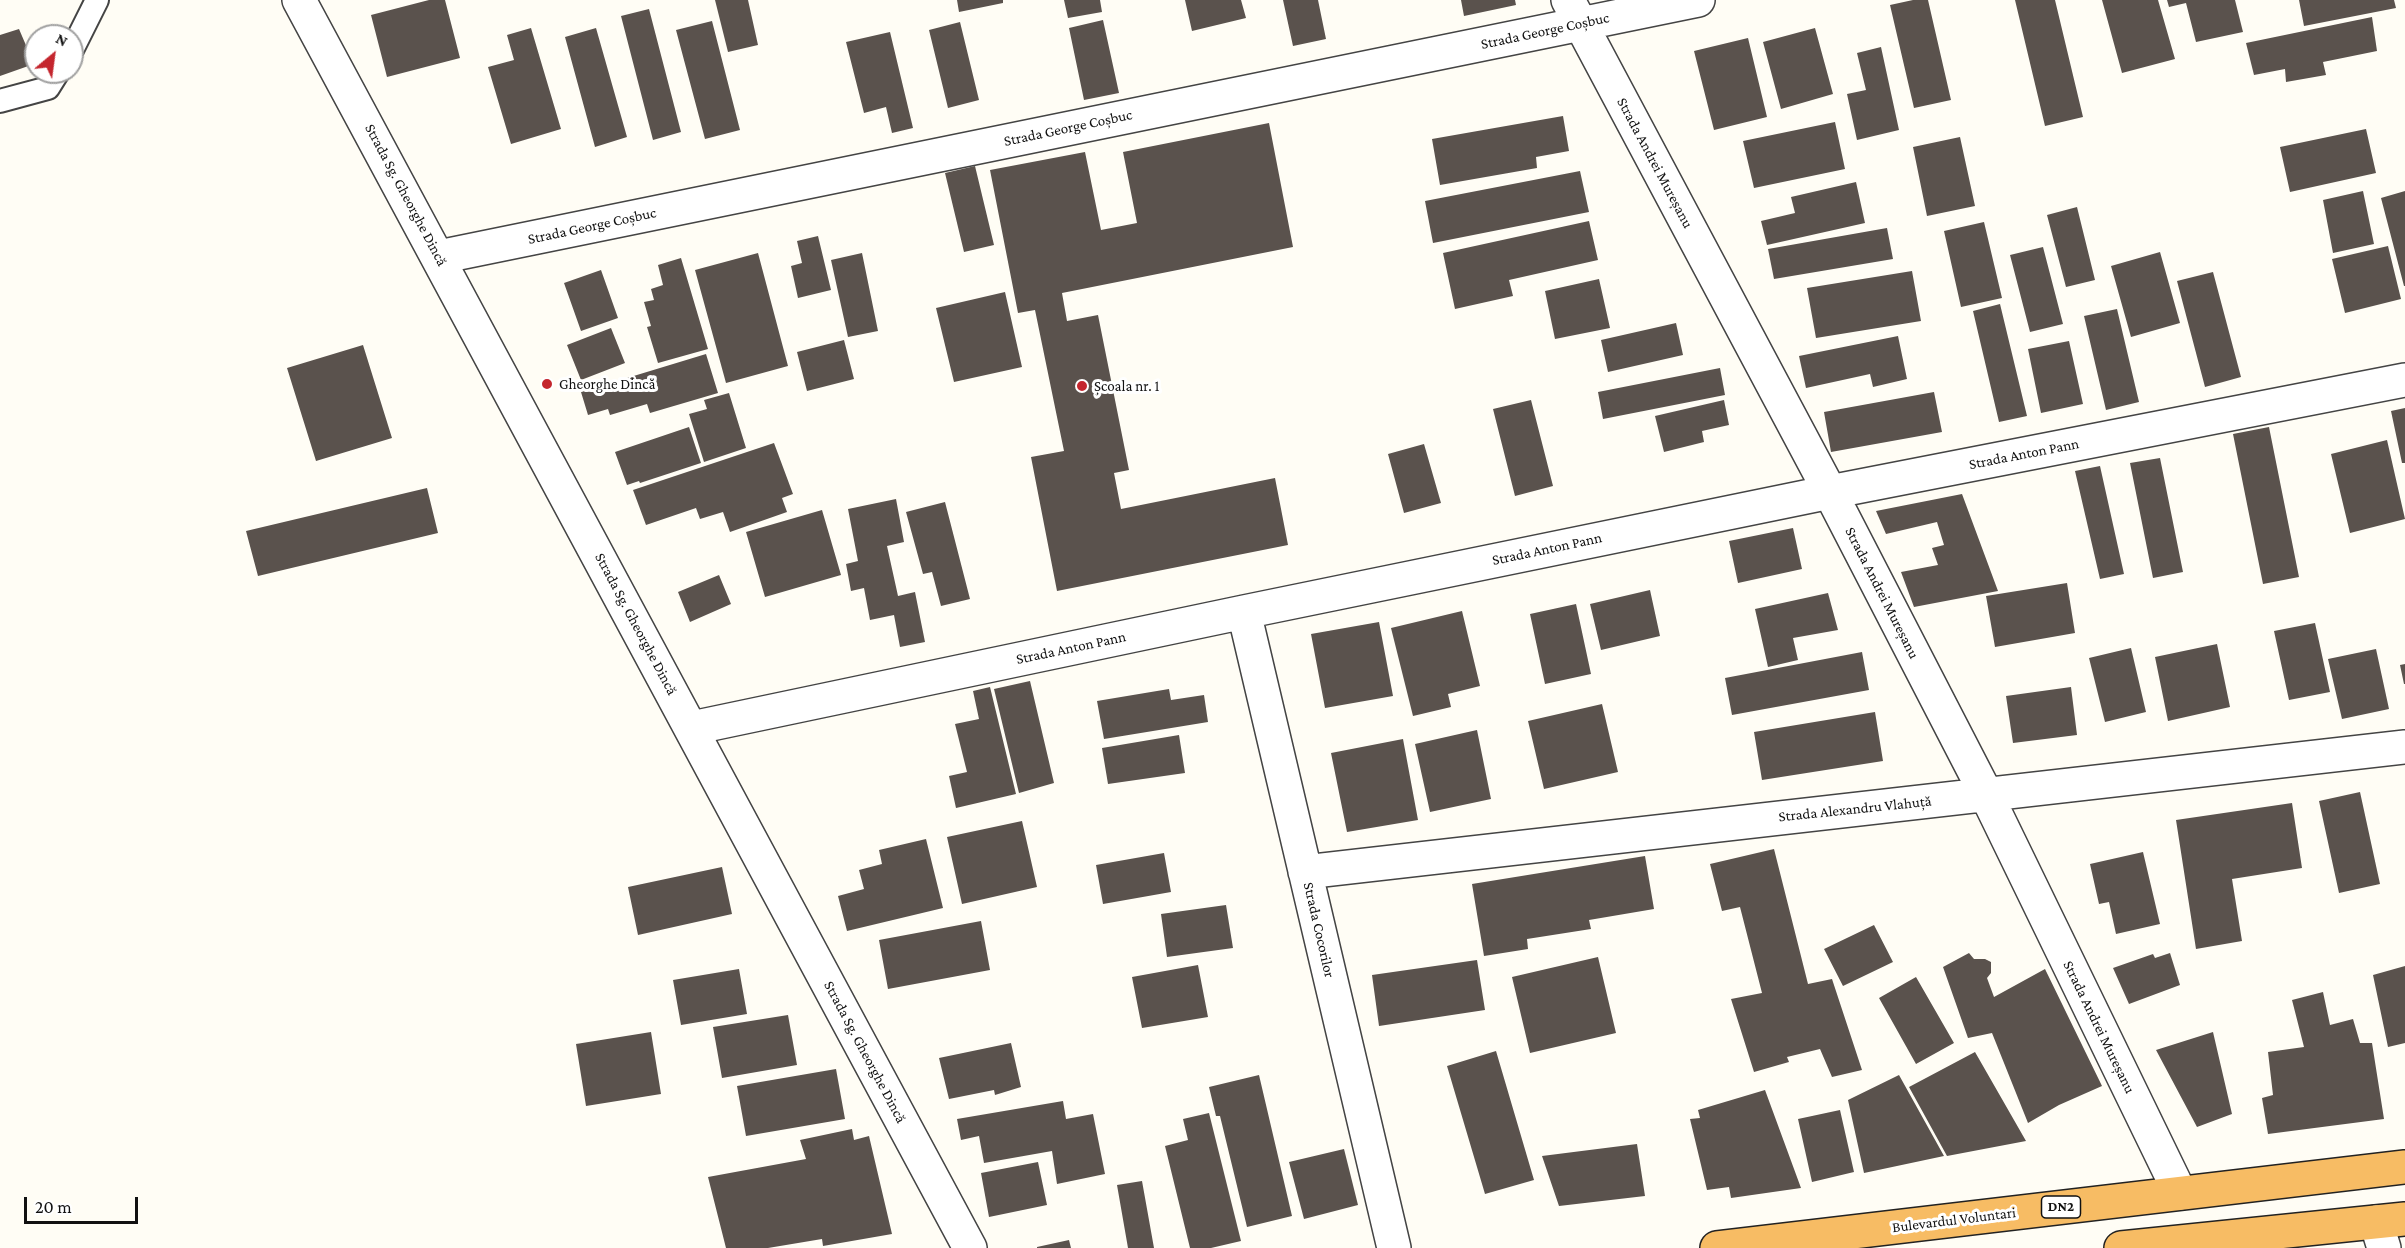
<!DOCTYPE html>
<meta charset="utf-8">
<style>
body{margin:0}
#map{position:relative;width:2405px;height:1248px;overflow:hidden;background:#fffdf5;font-family:"Crimson Pro",serif}
canvas{display:block}
.north{position:absolute;left:24px;top:24px;width:60px;height:60px;box-sizing:border-box;background:#fff;border:2px solid #a0a0a0;border-radius:50%;rotate:29deg;font-size:16px;font-weight:700;line-height:24px;text-align:center;color:#111}
.north::after{content:'';display:block;margin:auto;width:21px;height:27px;background:#c4262e;clip-path:polygon(50% 0,100% 100%,50% 72%,0 100%)}
.scale{position:absolute;left:24px;top:1197px;width:114px;height:27px;box-sizing:border-box;border:3px solid #111;border-top:0;padding-left:8px;font-size:18px;line-height:21px;white-space:nowrap;color:#111;-webkit-text-stroke:4px #fff;paint-order:stroke}
</style>
<div id="map">
<canvas width="2405" height="1248"></canvas>
<div class="north">N</div>
<div class="scale">20 m</div>
</div>
<script>
const g = document.querySelector('canvas').getContext('2d');
g.lineJoin = 'round';
function paint(path, color) {
  g.fillStyle = color;
  g.fill(path, 'evenodd');
}
function strokePath(path, color, width, dash) {
  g.strokeStyle = color;
  g.lineWidth = width;
  g.lineCap = dash ? 'butt' : 'round';
  g.setLineDash(dash || []);
  g.stroke(path);
}
function label(font, color, halo, rows, align = 'center') {
  g.font = font + ' "Crimson Pro",serif';
  g.lineWidth = 6;
  g.setLineDash([]);
  g.textBaseline = 'middle';
  g.strokeStyle = halo;
  g.fillStyle = color;
  for (const [text, x, y, turn = 0] of rows) {
    g.save();
    g.translate(x, y);
    g.rotate((+turn || 0) * Math.PI / 180);
    g.textAlign = isNaN(turn) ? turn : align;
    if (halo) g.strokeText(text, 0, 0);
    g.fillText(text, 0, 0);
    g.restore();
  }
}
paint(new Path2D(`
 M429 0H445L460 58 387 77 371 15Z
 M715 0H748L758 45 728 52Z
 M957 0H1003V3L959 12Z
 M1064 0H1100L1102 12 1068 18Z
 M1185 0H1241L1246 18 1192 31Z
 M1283 0H1318L1326 39 1293 46Z
 M1461 0H1515L1516 5 1464 16Z
 M1913 0H1928L1951 100 1914 108 1890 5Z
 M2015 0H2055L2083 117 2045 126Z
 M2102 0H2158L2175 59 2122 73Z
 M2167 0H2235L2243 32 2196 42 2186 3 2169 7Z
 M2299 0H2394L2396 8 2304 26Z
 M649 9 681 132 653 140 621 16Z
 M2372 17 2377 51 2323 62 2326 75 2286 82 2285 69 2254 75 2246 43Z
 M1103 20 1119 93 1084 100 1069 28Z
 M712 21 740 130 705 139 676 30Z
 M960 22 979 100 948 108 929 30Z
 M531 28 561 129 511 144 488 67 514 60 507 35Z
 M596 28 627 137 595 147 565 37Z
 M1815 28 1833 94 1781 109 1763 42Z
 M19 29 34 64 0 76V35Z
 M890 32 913 128 892 133 886 107 864 113 846 42Z
 M1748 38 1767 117 1714 130 1694 51Z
 M1881 47 1899 130 1857 140 1847 94 1866 90 1857 53Z
 M1563 116 1569 151 1536 157 1537 168 1440 185 1432 139Z
 M1835 122 1845 169 1754 188 1743 141Z
 M1269 123 1293 247 1062 293 1067 321 1098 315 1129 470 1114 473 1121 509 1275 478 1288 545 1057 591 1031 457 1064 451 1035 310 1018 313 990 170 1085 152 1101 230 1137 223 1123 152Z
 M2366 129 2376 173 2290 192 2280 147Z
 M1960 137 1975 206 1927 216 1913 147Z
 M975 166 994 245 964 252 945 173Z
 M1580 171 1589 212 1433 243 1425 201Z
 M1856 182 1865 223 1767 245 1761 221 1795 213 1791 197Z
 M2363 191 2374 244 2333 253 2323 200Z
 M2405 191V286H2404L2381 198Z
 M2077 207 2095 280 2066 287 2047 215Z
 M1589 221 1598 260 1509 280 1513 296 1455 309 1443 253Z
 M1984 222 2002 298 1961 307 1944 231Z
 M1887 228 1893 259 1774 279 1768 249Z
 M818 236 831 290 798 298 791 266 802 263 797 241Z
 M2388 246 2401 299 2345 313 2332 259Z
 M2043 247 2063 324 2030 332 2010 255Z
 M2160 252 2180 323 2131 337 2111 266Z
 M758 253 788 366 726 383 695 270Z
 M862 253 878 331 848 337 831 260Z
 M681 258 708 349 658 363 647 327 651 326 644 302 654 300 651 289 663 285 658 265Z
 M601 270 618 318 581 331 564 283Z
 M1912 271 1921 321 1816 338 1807 288Z
 M2213 272 2241 377 2205 387 2177 281Z
 M1599 279 1610 328 1555 339 1545 291Z
 M1005 292 1022 367 954 382 936 308Z
 M2000 304 2027 416 1999 422 1973 311Z
 M2117 309 2139 402 2106 410 2084 316Z
 M1676 323 1683 355 1608 372 1601 340Z
 M611 328 625 363 581 380 567 345Z
 M1898 336 1907 379 1873 387 1870 374 1806 388 1799 356Z
 M844 340 854 379 807 391 797 352Z
 M2069 341 2083 404 2041 413 2028 349Z
 M363 345 392 438 316 461 287 368Z
 M706 354 718 393 650 413 647 404 610 415 608 409 588 415 581 392Z
 M1720 368 1725 395 1603 419 1598 392Z
 M1934 392 1942 432 1831 452 1824 412Z
 M729 393 746 448 704 462 689 414 707 409 704 400Z
 M1531 400 1553 486 1515 496 1493 409Z
 M1724 400 1729 425 1702 431 1704 442 1664 452 1655 416Z
 M2405 408V463H2402L2391 411Z
 M689 427 701 463 640 483 639 481 627 485 615 452Z
 M2269 427 2299 577 2263 584 2233 434Z
 M2387 440 2405 519 2350 533 2331 454Z
 M774 443 793 494 782 498 787 512 730 532 723 512 700 519 696 508 646 525 633 490Z
 M1424 444 1441 503 1404 513 1388 454Z
 M2160 458 2183 572 2153 578 2130 463Z
 M2100 466 2124 574 2100 579 2075 471Z
 M427 488 438 533 258 576 246 531Z
 M1962 494 1998 591 1914 607 1901 572 1938 565 1932 548 1944 545 1937 522 1886 534 1876 511Z
 M896 499 904 542 887 546 898 596 915 592 925 642 900 647 894 615 870 620 864 588 851 591 846 564 858 561 848 509Z
 M945 502 970 599 941 606 932 572 923 574 906 512Z
 M822 510 841 575 765 597 746 532Z
 M1793 528 1802 569 1738 583 1729 541Z
 M719 575 731 604 690 622 678 592Z
 M2067 583 2075 633 1995 647 1986 596Z
 M1650 590 1660 636 1601 650 1590 604Z
 M1828 593 1838 630 1793 638 1798 660 1768 667 1755 609Z
 M1576 604 1591 674 1545 684 1530 614Z
 M1462 611 1480 686 1448 694 1451 707 1413 716 1391 628Z
 M1379 622 1393 696 1325 708 1311 634Z
 M2315 623 2330 692 2289 700 2274 631Z
 M2217 644 2230 707 2168 721 2155 657Z
 M2131 648 2146 712 2105 722 2089 658Z
 M2376 649 2389 709 2342 719 2328 659Z
 M1862 652 1869 690 1732 715 1725 678Z
 M2405 664V684H2404L2400 665Z
 M1030 681 1054 783 1019 793 994 689Z
 M990 687 1016 794 956 808 949 776 967 772 955 724 979 719 973 691Z
 M2071 687 2077 735 2013 743 2006 696Z
 M1169 689 1171 700 1204 695 1208 722 1104 739 1097 701Z
 M1602 704 1618 772 1544 789 1528 721Z
 M1875 712 1883 761 1762 780 1754 732Z
 M1477 730 1491 799 1430 812 1415 744Z
 M1179 735 1185 773 1108 784 1102 748Z
 M1403 739 1418 820 1347 832 1331 753Z
 M2360 792 2380 884 2339 893 2319 801Z
 M2292 803 2302 868 2232 879 2242 941 2196 949 2176 820Z
 M1022 821 1037 887 962 904 947 837Z
 M926 839 943 908 847 931 838 896 864 889 859 870 882 864 879 850Z
 M1774 849 1808 984 1832 979 1862 1070 1832 1077 1820 1049 1787 1057 1789 1062 1754 1072 1731 999 1762 993 1740 907 1722 911 1710 864Z
 M2143 852 2160 924 2116 934 2109 902 2099 904 2090 864Z
 M1164 853 1171 892 1103 904 1096 865Z
 M1645 856 1654 909 1589 920 1591 929 1527 939 1528 949 1484 956 1472 884Z
 M722 867 732 914 638 935 628 887Z
 M1226 905 1233 948 1167 957 1161 914Z
 M981 921 990 970 888 989 879 940Z
 M1874 925 1893 962 1843 986 1824 949Z
 M1969 953 1974 959H1985L1991 962V973L1987 978 1994 997 2045 969 2102 1086 2059 1105 2028 1123 1992 1033 1968 1038 1943 967Z
 M2170 953 2180 985 2129 1004 2113 968 2153 954 2155 958Z
 M1598 957 1616 1033 1530 1053 1512 977Z
 M1477 960 1485 1010 1379 1026 1372 975Z
 M1198 965 1208 1017 1142 1028 1132 977Z
 M2405 966V1043L2388 1047 2373 975Z
 M739 969 747 1014 681 1025 673 980Z
 M1916 977 1954 1043 1916 1064 1879 998Z
 M2323 992 2330 1025 2353 1019 2360 1043H2372L2384 1119 2268 1134 2262 1098 2273 1095 2268 1052 2304 1047 2292 1000Z
 M788 1015 797 1065 722 1078 713 1027Z
 M651 1032 661 1094 586 1106 576 1044Z
 M2213 1032 2232 1114 2197 1127 2156 1050Z
 M1011 1043 1021 1087 995 1095 994 1090 949 1099 939 1058Z
 M1496 1051 1534 1180 1485 1194 1447 1066Z
 M1975 1052 2026 1141 1947 1156 1909 1087Z
 M836 1069 845 1119 746 1136 737 1086Z
 M1259 1075 1292 1216 1247 1227 1220 1116H1216L1209 1087Z
 M1899 1075 1944 1156 1864 1173 1848 1100Z
 M1765 1090 1801 1188 1731 1198 1729 1187 1707 1190 1690 1119 1700 1118 1698 1110Z
 M1063 1101 1066 1119 1093 1114 1105 1174 1057 1184 1052 1151 984 1163 979 1136 961 1140 957 1119Z
 M1840 1110 1854 1172 1812 1182 1798 1119Z
 M1209 1113 1241 1241 1211 1248H1190L1165 1146 1188 1140 1183 1119Z
 M852 1129 854 1140 869 1136 892 1234 823 1246 822 1239 768 1248H726L708 1177 806 1159 800 1140Z
 M1637 1144 1645 1196 1559 1206 1542 1156Z
 M1344 1149 1358 1205 1304 1219 1289 1162Z
 M1038 1162 1047 1205 989 1217 981 1173Z
 M1142 1181 1154 1248H1128L1117 1185Z
 M1069 1240 1071 1248H1037V1247Z`), '#5a524d');
const service = new Path2D(`
 M72 50 97 0
 M0 101 48 88 58 72`);
const minor = new Path2D(`
 M1568 0 1830 492 1986 794 2180 1193
 M439 257 1698 0
 M1244 612 1394 1248
 M692 728 1244 612 1830 492 2405 380
 M1305 872 2405 747
 M2376 1222 2384 1248`);
const tertiary = new Path2D(`
 M299 0 970 1248`);
const trunk = new Path2D(`
 M1717 1248 2405 1167
 M2121 1248 2405 1219`);
strokePath(service, '#444', 26);
strokePath(minor, '#444', 36);
strokePath(tertiary, '#444', 36);
strokePath(trunk, '#222', 36);
strokePath(service, '#fff', 22);
strokePath(minor, '#fff', 33);
strokePath(tertiary, '#fff', 33);
strokePath(trunk, '#f7bc64', 33);
for (const [x, y, r, color] of [
 [547,384,6,"#c4262e"],
 [1082,386,6,"#c4262e"]
]) {
  const dot = new Path2D();
  dot.arc(x, y, r, 0, 2 * Math.PI);
  g.fillStyle = color;
  g.fill(dot);
  strokePath(dot, '#fff', 2);
}
for (const [x, y, w] of [
 [2061,1207,39]
]) {
  const box = new Path2D();
  box.roundRect(x - w / 2, y - 11, w, 22, 4.5);
  g.fillStyle = '#fff';
  g.fill(box);
  strokePath(box, '#111', 1.5);
}
label('bold 14px', '#111', null, [
 ["DN2",2061,1207]
]);
label('15px', '#111', '#fff', [
 ["Strada George Coșbuc",1545,31,-12],
 ["Strada George Coșbuc",1068,128,-12],
 ["Strada Andrei Mureșanu",1655,163,62],
 ["Strada Sg. Gheorghe Dincă",406,195,62],
 ["Strada George Coșbuc",592,226,-12],
 ["Strada Anton Pann",2024,454,-11],
 ["Strada Anton Pann",1547,549,-12],
 ["Strada Andrei Mureșanu",1882,593,63],
 ["Strada Sg. Gheorghe Dincă",636,624,62],
 ["Strada Anton Pann",1071,648,-12],
 ["Strada Alexandru Vlahuță",1855,809,-6],
 ["Strada Cocorilor",1319,930,77],
 ["Strada Andrei Mureșanu",2099,1027,64],
 ["Strada Sg. Gheorghe Dincă",865,1052,62],
 ["Bulevardul Voluntari",1954,1220,-7]
]);
label('15px', '#111', '#fff', [
 ["Gheorghe Dincă",559,384],
 ["Școala nr. 1",1094,386]
], 'left');
</script>
